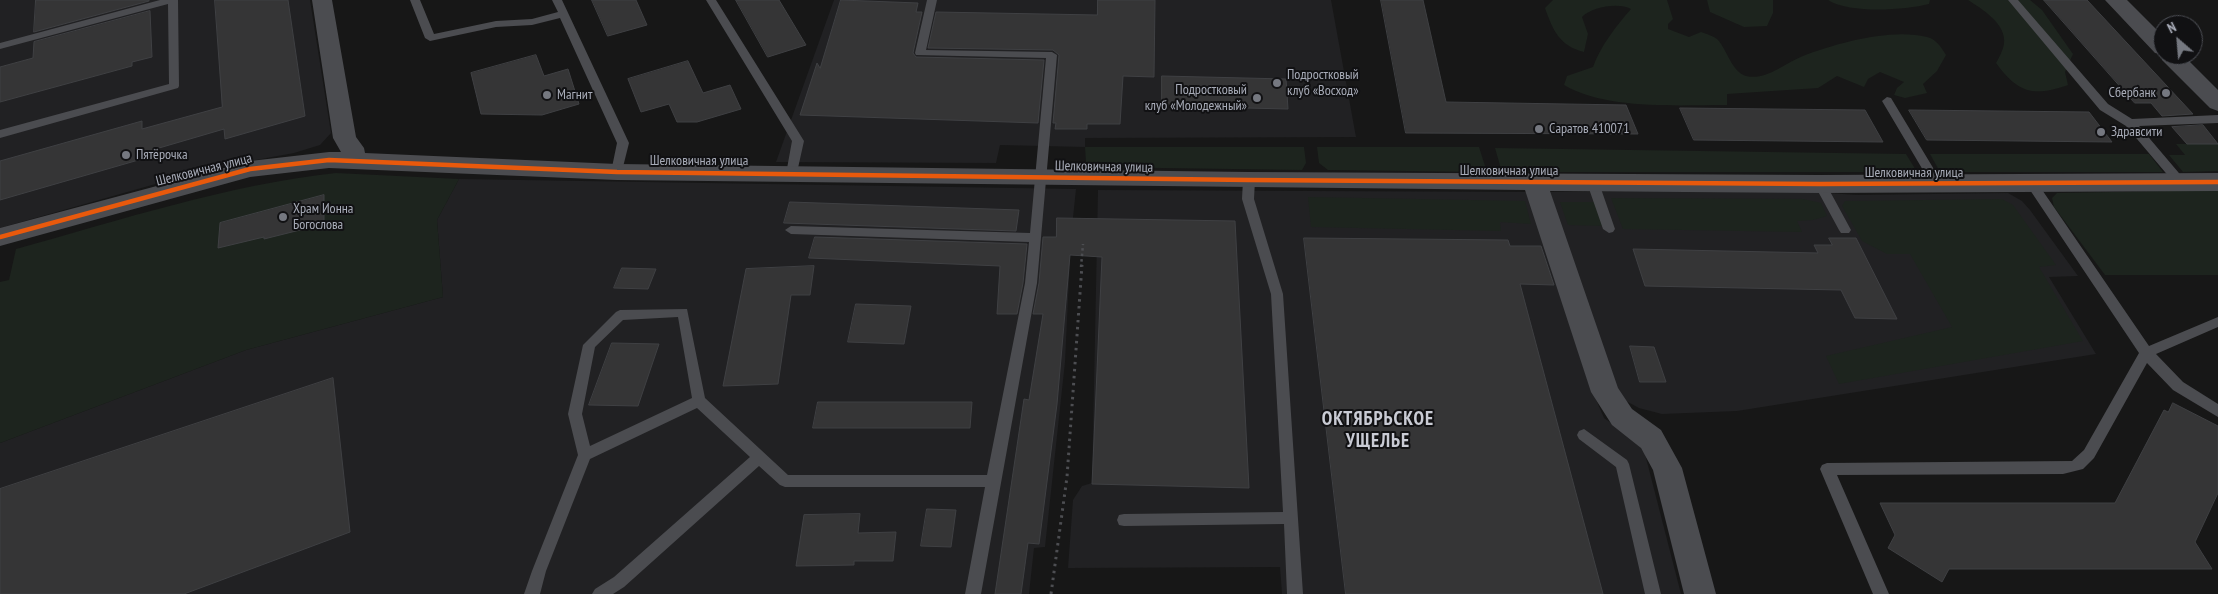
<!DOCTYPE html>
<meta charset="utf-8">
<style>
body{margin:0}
#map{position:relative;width:2218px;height:594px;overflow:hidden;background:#171717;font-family:"PT Sans Narrow",sans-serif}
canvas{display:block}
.north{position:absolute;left:2153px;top:15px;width:50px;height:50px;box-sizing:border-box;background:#111113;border:1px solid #4d4f55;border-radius:50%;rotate:333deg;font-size:14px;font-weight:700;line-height:20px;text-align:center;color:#a8acb8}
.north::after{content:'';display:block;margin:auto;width:18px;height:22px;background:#757880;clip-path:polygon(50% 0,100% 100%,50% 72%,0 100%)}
</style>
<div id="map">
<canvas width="2218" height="594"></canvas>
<div class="north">N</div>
</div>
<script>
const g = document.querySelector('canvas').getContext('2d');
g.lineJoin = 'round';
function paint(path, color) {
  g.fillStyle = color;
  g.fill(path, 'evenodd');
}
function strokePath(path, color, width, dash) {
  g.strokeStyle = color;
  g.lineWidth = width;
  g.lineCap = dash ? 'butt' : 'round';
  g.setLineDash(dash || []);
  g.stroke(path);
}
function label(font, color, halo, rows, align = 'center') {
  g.font = font + ' "PT Sans Narrow",sans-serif';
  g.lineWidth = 4;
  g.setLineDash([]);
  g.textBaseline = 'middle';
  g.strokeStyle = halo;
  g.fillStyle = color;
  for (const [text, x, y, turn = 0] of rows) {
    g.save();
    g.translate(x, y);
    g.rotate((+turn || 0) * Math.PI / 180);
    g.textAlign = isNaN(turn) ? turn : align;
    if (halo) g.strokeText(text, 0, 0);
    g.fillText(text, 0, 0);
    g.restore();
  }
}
paint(new Path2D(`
 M0 0H310L331 133 320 145 294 153 212 168 0 228Z
 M834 0H1331L1356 137 1085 138V147L1000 145 996 163 776 162Z
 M459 179 1076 189 1071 237 1065 362 1045 547 1034 548 1029 594H0V443L246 350 443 297 437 220Z
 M1098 190 1527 192 1588 381 1604 418 1635 440 1645 454 1681 594H1282L1280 567 1068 568 1073 500 1082 486 1092 483Z
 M1799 191 1857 195 2008 193 2022 201 2030 210 2078 276 2049 277 2096 354 1737 411 1662 414 1639 408 1624 400 1612 386 1550 192Z`), '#212123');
paint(new Path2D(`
 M1553 0H1667L1673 19 1668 24V29L1689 37 1701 32C1706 34 1714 36 1718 40 1727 50 1732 72 1746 76 1766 81 1785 63 1803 56 1837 43 1891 28 1927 37 1936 39 1941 47 1946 55L1937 71 1923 84 1927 93 1905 98 1894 95 1897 88 1904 82 1880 72 1868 79 1864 87 1837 76 1818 88 1727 94V105C1677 105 1607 110 1564 85L1567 76 1593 67C1600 47 1616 26 1631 9 1619 2 1591 7 1582 17L1588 34 1584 52C1560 46 1553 31 1545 8Z
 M1707 0H1773V13L1767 26 1744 27 1710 12Z
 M1828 0H1930L1929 4C1905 10 1850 14 1828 0Z
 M1968 0H2030L2042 10 2073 54 2065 72 2068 85C2033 97 2018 93 1996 63 1999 58 2003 50 2004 44 2007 24 1982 9 1968 0Z
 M2176 144H2218V171L2183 172 2169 155H2185Z
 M1085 147H1304L1306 163 1302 170 1091 167 1086 162Z
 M1317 147H1479L1486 169 1484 172 1328 170 1319 163Z
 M1495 148 1906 154 1917 172H1506L1501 169Z
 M1930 154H2149L2163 172H1940Z
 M336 173 459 179 437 220 443 297 246 350 0 443V282L9 280 16 249C121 220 227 185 336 173Z
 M2218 190V275H2105L2054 207 2052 198 2057 193Z
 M1308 197 1525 201 1531 224 1500 222 1501 231 1311 227Z
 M1611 198 1803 199 1821 203 1827 216 1813 220 1797 221 1802 232 1623 229Z
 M2002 199 2013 205 2056 265 2039 267 2083 341 1839 384 1826 356 1952 327 1910 254H1887L1862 241 1842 206 1845 201Z
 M1560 202H1596L1604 226 1568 225Z`), '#1d241e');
const building = new Path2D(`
 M36 0H149V1L34 32Z
 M215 0H288L305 116 225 139 224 129 142 153V159L0 200V161L142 121V129L222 107Z
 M592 0H636L647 25 608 36Z
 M736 0H779L806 45 768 57Z
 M841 0 918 3 916 12H922L913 53 916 57 1044 60 1038 123 800 115 817 63 820 68Z
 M1098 0H1155L1154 77 1123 76 1120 124H1087V129H1055L1056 123H1053L1059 55 1053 50 928 48 936 12 1097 15Z
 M1381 0H1423L1446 102 1626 105 1638 134 1406 133Z
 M2044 0H2087L2193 114 2162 116 2151 103H2135Z
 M150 11 152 57 132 62V66L0 102V67L33 58 34 42Z
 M536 55 544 76 568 69 579 104 542 115 481 114 471 73Z
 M688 61 703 93 730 85 741 109 697 122H677L669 104 641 112 628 79Z
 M1162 76 1286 79 1288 109 1162 106Z
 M1680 108 1865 110 1883 142 1694 140Z
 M1909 110 2089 112 2112 142 1927 140Z
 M2203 125 2218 144H2187L2172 127Z
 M324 195V224L264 239V237L218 248 220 223Z
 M790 202 1019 210 1016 231 784 223Z
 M1057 218 1235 221 1249 488 1092 484 1102 257 1070 255 1057 404 1039 544 1028 543 1021 594H995L1024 399 1029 400 1043 314H1033L1039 283 1043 237H1056Z
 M815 237 1027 244 1023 283 1017 314H997L1000 266 809 258Z
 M1304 238 1508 240 1510 246H1541L1554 285 1520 284 1603 594H1346Z
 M1829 238H1856L1897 319 1855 318 1841 290 1645 286 1633 249 1818 253 1814 245H1832Z
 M814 266 810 295H791L778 384 723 386 746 269Z
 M622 268 656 269 648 289 614 288Z
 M856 304 911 306 904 344 848 342Z
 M612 343 659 344 638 406 589 405Z
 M1630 346 1654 347 1666 382H1640Z
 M333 378 350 532 184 594H0V489Z
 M818 402H972L970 428H813Z
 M2173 403 2218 426V493L2195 542 2212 569H1949L1942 582 1888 548 1895 535 1880 503H2115L2164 410 2168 412Z
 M927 509 956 510 951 547 921 546Z
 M860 514 858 533 896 532 893 561H854V565L796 566 804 515Z`);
paint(building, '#353536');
strokePath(building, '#3f4043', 1);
strokePath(new Path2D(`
 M1081 267 1083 244`), '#4d4e52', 2.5, [2.5, 3]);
strokePath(new Path2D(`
 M1051 594 1067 477 1082 265`), '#4d4e52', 3, [2.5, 4.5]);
paint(new Path2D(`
 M160 0H178L179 86 178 88 0 138V130L169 84 168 4 0 49V43Z
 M410 0H420L434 34 496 21 532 19 558 12 552 0H562L629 143 621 175H613L611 172 617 143 560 18 532 25 496 27 430 41 425 38Z
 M706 0H716L804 141 796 177H788L786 174 792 141Z
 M927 0H937L926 50 1052 52 1057 55 1037 283 981 594H965L985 487H785L780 485 759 466 624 587 613 594H592L595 589 614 577 750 457 697 408 590 459 546 571 540 594H524L532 571 578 455 568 414 583 345 616 312 620 310 687 309 705 398 788 475H987L1025 283 1029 242 791 234 785 230 791 226 1030 233 1046 58 916 55 915 53ZM678 317 692 398 590 446 582 414 595 347 623 320Z
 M2008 0H2018L2108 104 2132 119 2218 115V123L2139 126 2184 179 2186 182 2184 185H2176L2126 126 2100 110Z
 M1887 97 1891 98 1941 181 1943 184 1941 187H1933L1882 101Z
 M1249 176 1255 180 1254 199 1283 294 1303 594H1287L1284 524 1124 526 1119 525 1117 520 1119 515 1124 514 1283 512 1271 294 1242 199 1243 180Z
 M1593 179 1599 183 1615 229 1613 232 1609 233 1603 229 1587 183Z
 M1820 180 1826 184 1851 230 1849 233H1841L1839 230 1814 184Z
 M2032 180 2036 181 2149 346 2218 317V327L2156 354 2183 382 2218 404V417L2173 390 2147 363 2094 458 2083 469 2063 474 1837 475 1889 594H1873L1820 469 1822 465 1827 463 2072 461 2084 450 2139 353 2028 187 2026 184Z
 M1584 429 1627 460 1629 464 1661 594H1645L1616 467 1579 439 1577 435 1579 431Z`), '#4b4c50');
paint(new Path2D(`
 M312 0H332L356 137 364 148 365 153 617 164 1249 172 1820 175 2218 173V191L1820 193 1550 191 1618 388 1632 409 1661 430 1682 468 1716 594H1684L1653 470 1641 448 1612 425 1591 392 1525 190 617 180 329 168 250 177 0 246V228L250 161 329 152H341L333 138Z
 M2105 0H2127L2163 36V55H2183L2218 90V111L2210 108 2162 60 2160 54 2155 53Z`), '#4b4c50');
strokePath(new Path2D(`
 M0 237 250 169 329 160 617 172 1249 180 1820 184 2218 182`), '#e8590c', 4.5);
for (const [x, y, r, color] of [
 [1277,83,5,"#757880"],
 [2166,93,5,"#757880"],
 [547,95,5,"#757880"],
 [1257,98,5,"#757880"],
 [1539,129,5,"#757880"],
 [2101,132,5,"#757880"],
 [126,155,5,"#757880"],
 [283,217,5,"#757880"]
]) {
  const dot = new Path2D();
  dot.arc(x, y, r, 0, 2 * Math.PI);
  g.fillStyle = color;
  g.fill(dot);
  strokePath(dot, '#111113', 2);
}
label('14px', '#a8acb8', '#111113', [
 ["Подростковый",1287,75],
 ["клуб «Восход»",1287,91],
 ["Подростковый",1247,90,"right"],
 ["клуб «Молодежный»",1247,106,"right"],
 ["Сбербанк",2156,93,"right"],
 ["Магнит",557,95],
 ["Саратов 410071",1549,129],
 ["Здравсити",2111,132],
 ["Пятёрочка",136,155],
 ["Храм Ионна",293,209],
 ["Богослова",293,225]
], 'left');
label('14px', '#a8acb8', '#111113', [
 ["Шелковичная улица",699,161],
 ["Шелковичная улица",1104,167,1],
 ["Шелковичная улица",204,170,-14],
 ["Шелковичная улица",1509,171],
 ["Шелковичная улица",1914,173]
]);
g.letterSpacing = '1px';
label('bold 19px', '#c9cbd4', '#111113', [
 ["ОКТЯБРЬСКОЕ",1378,420],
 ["УЩЕЛЬЕ",1378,442]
]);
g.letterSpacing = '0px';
</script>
